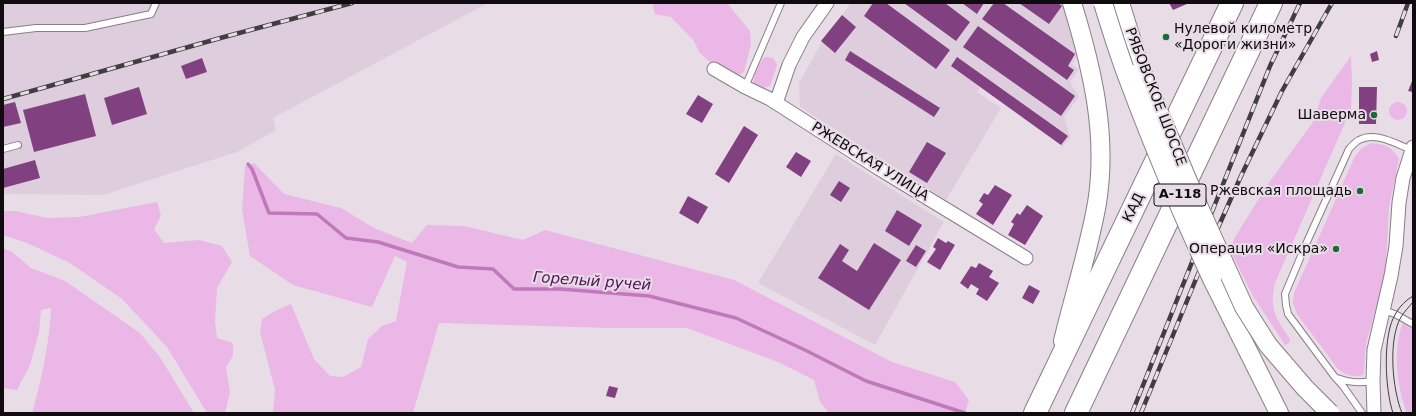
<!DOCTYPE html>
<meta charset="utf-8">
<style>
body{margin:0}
#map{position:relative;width:1416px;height:416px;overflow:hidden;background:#e8dde7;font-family:"DejaVu Sans",sans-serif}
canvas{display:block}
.frame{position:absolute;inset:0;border:4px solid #0f0b0e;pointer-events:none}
</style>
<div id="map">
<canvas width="1416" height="416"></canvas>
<div class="frame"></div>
</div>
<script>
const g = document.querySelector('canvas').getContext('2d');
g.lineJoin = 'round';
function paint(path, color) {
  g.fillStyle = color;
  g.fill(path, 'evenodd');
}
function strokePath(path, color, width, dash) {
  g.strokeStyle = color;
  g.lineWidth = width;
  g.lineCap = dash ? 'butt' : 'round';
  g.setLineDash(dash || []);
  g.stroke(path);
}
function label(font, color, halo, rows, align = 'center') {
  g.font = font + ' "DejaVu Sans",sans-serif';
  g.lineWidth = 4;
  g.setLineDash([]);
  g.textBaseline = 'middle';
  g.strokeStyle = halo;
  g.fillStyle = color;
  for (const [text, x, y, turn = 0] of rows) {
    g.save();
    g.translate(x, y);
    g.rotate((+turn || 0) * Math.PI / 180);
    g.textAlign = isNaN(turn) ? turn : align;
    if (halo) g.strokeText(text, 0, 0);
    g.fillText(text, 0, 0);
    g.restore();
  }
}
paint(new Path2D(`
 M3 3H488L273 118 276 130 237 152 103 195 3 194Z
 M851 3H1063L1080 53 1072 64 1079 70 1070 82 1079 97 1064 117 1070 137 1063 147 980 87 977 92 1001 108 946 200 800 107 799 83 820 45Z
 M836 154 944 222 875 345 758 283Z`), '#decedd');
paint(new Path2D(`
 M652 3H727L750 31 751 44 744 72 737 76 712 64 699 52 694 41 671 17 655 14Z
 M1351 56 1352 83 1351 109 1275 283C1269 309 1276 318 1290 339L1289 343 1285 345 1253 296 1230 250 1235 237 1268 184 1313 122 1321 98Z
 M765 57 773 58 777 65 770 86 762 88 754 85C752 77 759 62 765 57Z
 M1389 111a9 9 0 1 1 18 0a9 9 0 1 1-18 0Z
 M1371 143C1384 144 1393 147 1399 159L1389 207 1386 261 1384 280 1367 340 1365 353 1364 372 1363 375C1354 378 1345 375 1338 369L1297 314 1293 303 1294 293 1355 156 1362 148Z
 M254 163 284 194 341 208 374 228 412 243 427 225 464 226 523 240 545 230 734 280 892 362 955 382 969 400 965 413H829L820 402 814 380 778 362 687 328H611L439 323 413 413H273L275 390 260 332 262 319 275 311 291 304 314 359 330 376 343 377 361 367 368 339 382 326 396 321 407 262 395 256 372 307 293 285 250 256 242 210 245 166Z
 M157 202 161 216 154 229 164 243 199 240 222 246 232 262 217 288 215 321 217 338 233 343V356L226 367 230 392 225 413H207L167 347 122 299 70 263 27 243 3 235V211H16L47 218 79 217Z
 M3 248 12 252 31 268 65 281 140 333 160 357 194 413H32C41 381 50 341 51 308L41 310 39 332 30 365 17 390 3 388Z
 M1403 323 1413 329V413H1407C1397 387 1392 349 1403 323Z`), '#eab7e6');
strokePath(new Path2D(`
 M248 164 252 169 269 213 317 214 346 238 378 242 458 267 493 269 514 289H560L649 296 736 318 805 350 866 381 965 413`), '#bf79bb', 3.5);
paint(new Path2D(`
 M873 3H886L950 50 936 69 864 16Z
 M904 3H945L970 22 956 41Z
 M962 3H984L977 14Z
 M994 3H1003L1075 54 1068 66 1074 70 1067 80 982 19Z
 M1019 3H1058L1062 6 1049 24Z
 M1169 3H1189L1173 10Z
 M842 15 856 27 835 53 821 41Z
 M978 26 1075 96 1061 116 963 47Z
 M850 51 940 108 934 117 845 60Z
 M1377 51 1379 60 1372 62 1370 54Z
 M957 57 1068 136 1061 145 951 66Z
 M202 58 207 72 186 79 181 66Z
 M1413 79V92L1408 91Z
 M139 87 147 114 112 125 104 98Z
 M1359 87H1377L1376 124H1359Z
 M85 94 96 136 34 152 23 110Z
 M698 95 713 104 702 123 686 114Z
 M15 102 21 123 3 127V105Z
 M744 126 758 135 729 183 715 174Z
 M927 142 946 153 927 183 909 172Z
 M796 152 811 161 801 177 786 167Z
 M35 160 40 178 3 188V169Z
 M839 181 850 188 841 202 830 195Z
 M995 185 1012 195 993 225 976 214 983 204 979 201 984 193 988 195Z
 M688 196 708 207 698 224 679 213Z
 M1027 205 1043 216 1025 245 1008 235 1014 224 1011 222 1017 213 1020 215Z
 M897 210 922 225 909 246 885 231Z
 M938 238 946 243 948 241 955 245 940 270 927 262 936 249 933 247Z
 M874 243 901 260 869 310 818 278 840 244 849 250 842 261 857 271Z
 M916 245 926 251 916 267 906 261Z
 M979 263 993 271 989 277 999 283 987 301 976 294 979 289 971 284 968 289 960 283 971 266 976 268Z
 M1029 285 1040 291 1033 304 1022 298Z
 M609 386 618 388 615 398 606 396Z`), '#81407f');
const lane = new Path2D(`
 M3 32 36 28H85L151 14 156 3
 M745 87 781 3
 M3 149 18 145
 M1383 310 1395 314 1413 324
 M1337 378C1350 383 1359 383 1373 381
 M1362 413 1343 386 1334 376 1288 314 1286 305 1285 294 1306 244 1349 149C1352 146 1355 142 1359 140 1375 131 1396 144 1412 150`);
const street = new Path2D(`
 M714 69 745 87 770 99 878 168 1026 258
 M776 103 789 65 803 37 827 3
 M1374 413 1373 381 1374 350 1391 276 1396 246 1399 203 1403 178 1413 147`);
const secondary = new Path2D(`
 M1120 3 1141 70
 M1212 279 1279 413
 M1063 341C1074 295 1089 249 1097 203 1108 134 1092 68 1072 3`);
const highway = new Path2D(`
 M1035 413 1232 3
 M1076 413 1271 3`);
strokePath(lane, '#887e87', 8);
strokePath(street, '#887e87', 15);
strokePath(secondary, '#887e87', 20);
strokePath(highway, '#887e87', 24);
strokePath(lane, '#fff', 6);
strokePath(street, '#fff', 13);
strokePath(secondary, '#fff', 18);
strokePath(highway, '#fff', 22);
strokePath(new Path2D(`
 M1393 413C1385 390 1382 334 1396 313 1400 306 1406 300 1413 296
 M1402 413C1392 389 1388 339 1401 317 1404 312 1409 307 1413 302`), '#423d41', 1);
const rail = new Path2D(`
 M1396 36 1408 3
 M3 99 224 37 352 3
 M1132 413 1270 66 1300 3
 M1141 413 1205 257 1241 176 1282 91 1332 3`);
strokePath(rail, '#423d41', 4.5);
strokePath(rail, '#e8dde7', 3, [9]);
const secondaryBridge = new Path2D(`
 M1103 3C1111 29 1119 55 1129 81 1154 148 1182 214 1212 279
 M1141 70 1198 205 1244 307 1268 345 1305 388 1330 413`);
strokePath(secondaryBridge, '#887e87', 20, []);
strokePath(secondaryBridge, '#fff', 18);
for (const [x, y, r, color] of [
 [1166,37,4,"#1a6a3a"],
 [1374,115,4,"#1a6a3a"],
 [1360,191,4,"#1a6a3a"],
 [1336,249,4,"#1a6a3a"]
]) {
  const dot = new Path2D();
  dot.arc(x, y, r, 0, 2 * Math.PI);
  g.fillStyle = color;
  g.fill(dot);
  strokePath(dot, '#e8dde7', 1.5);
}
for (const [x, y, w] of [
 [1180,195,52]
]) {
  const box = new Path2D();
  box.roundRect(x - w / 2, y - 11, w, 22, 3);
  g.fillStyle = '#e8dde7';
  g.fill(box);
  strokePath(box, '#0f0b0e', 1);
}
label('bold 13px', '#0f0b0e', null, [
 ["А-118",1180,195]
]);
label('14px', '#0f0b0e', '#e8dde7', [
 ["Нулевой километр",1174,29,"left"],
 ["«Дороги жизни»",1174,45,"left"],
 ["Шаверма",1366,115],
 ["Ржевская площадь",1352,191],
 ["Операция «Искра»",1328,249]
], 'right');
label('14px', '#0f0b0e', '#e8dde7', [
 ["РЯБОВСКОЕ ШОССЕ",1155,97,69],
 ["РЖЕВСКАЯ УЛИЦА",870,162,32],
 ["КАД",1134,208,-64]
]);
label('italic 15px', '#521251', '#e8dde7', [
 ["Горелый ручей",592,282,4]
]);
</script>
